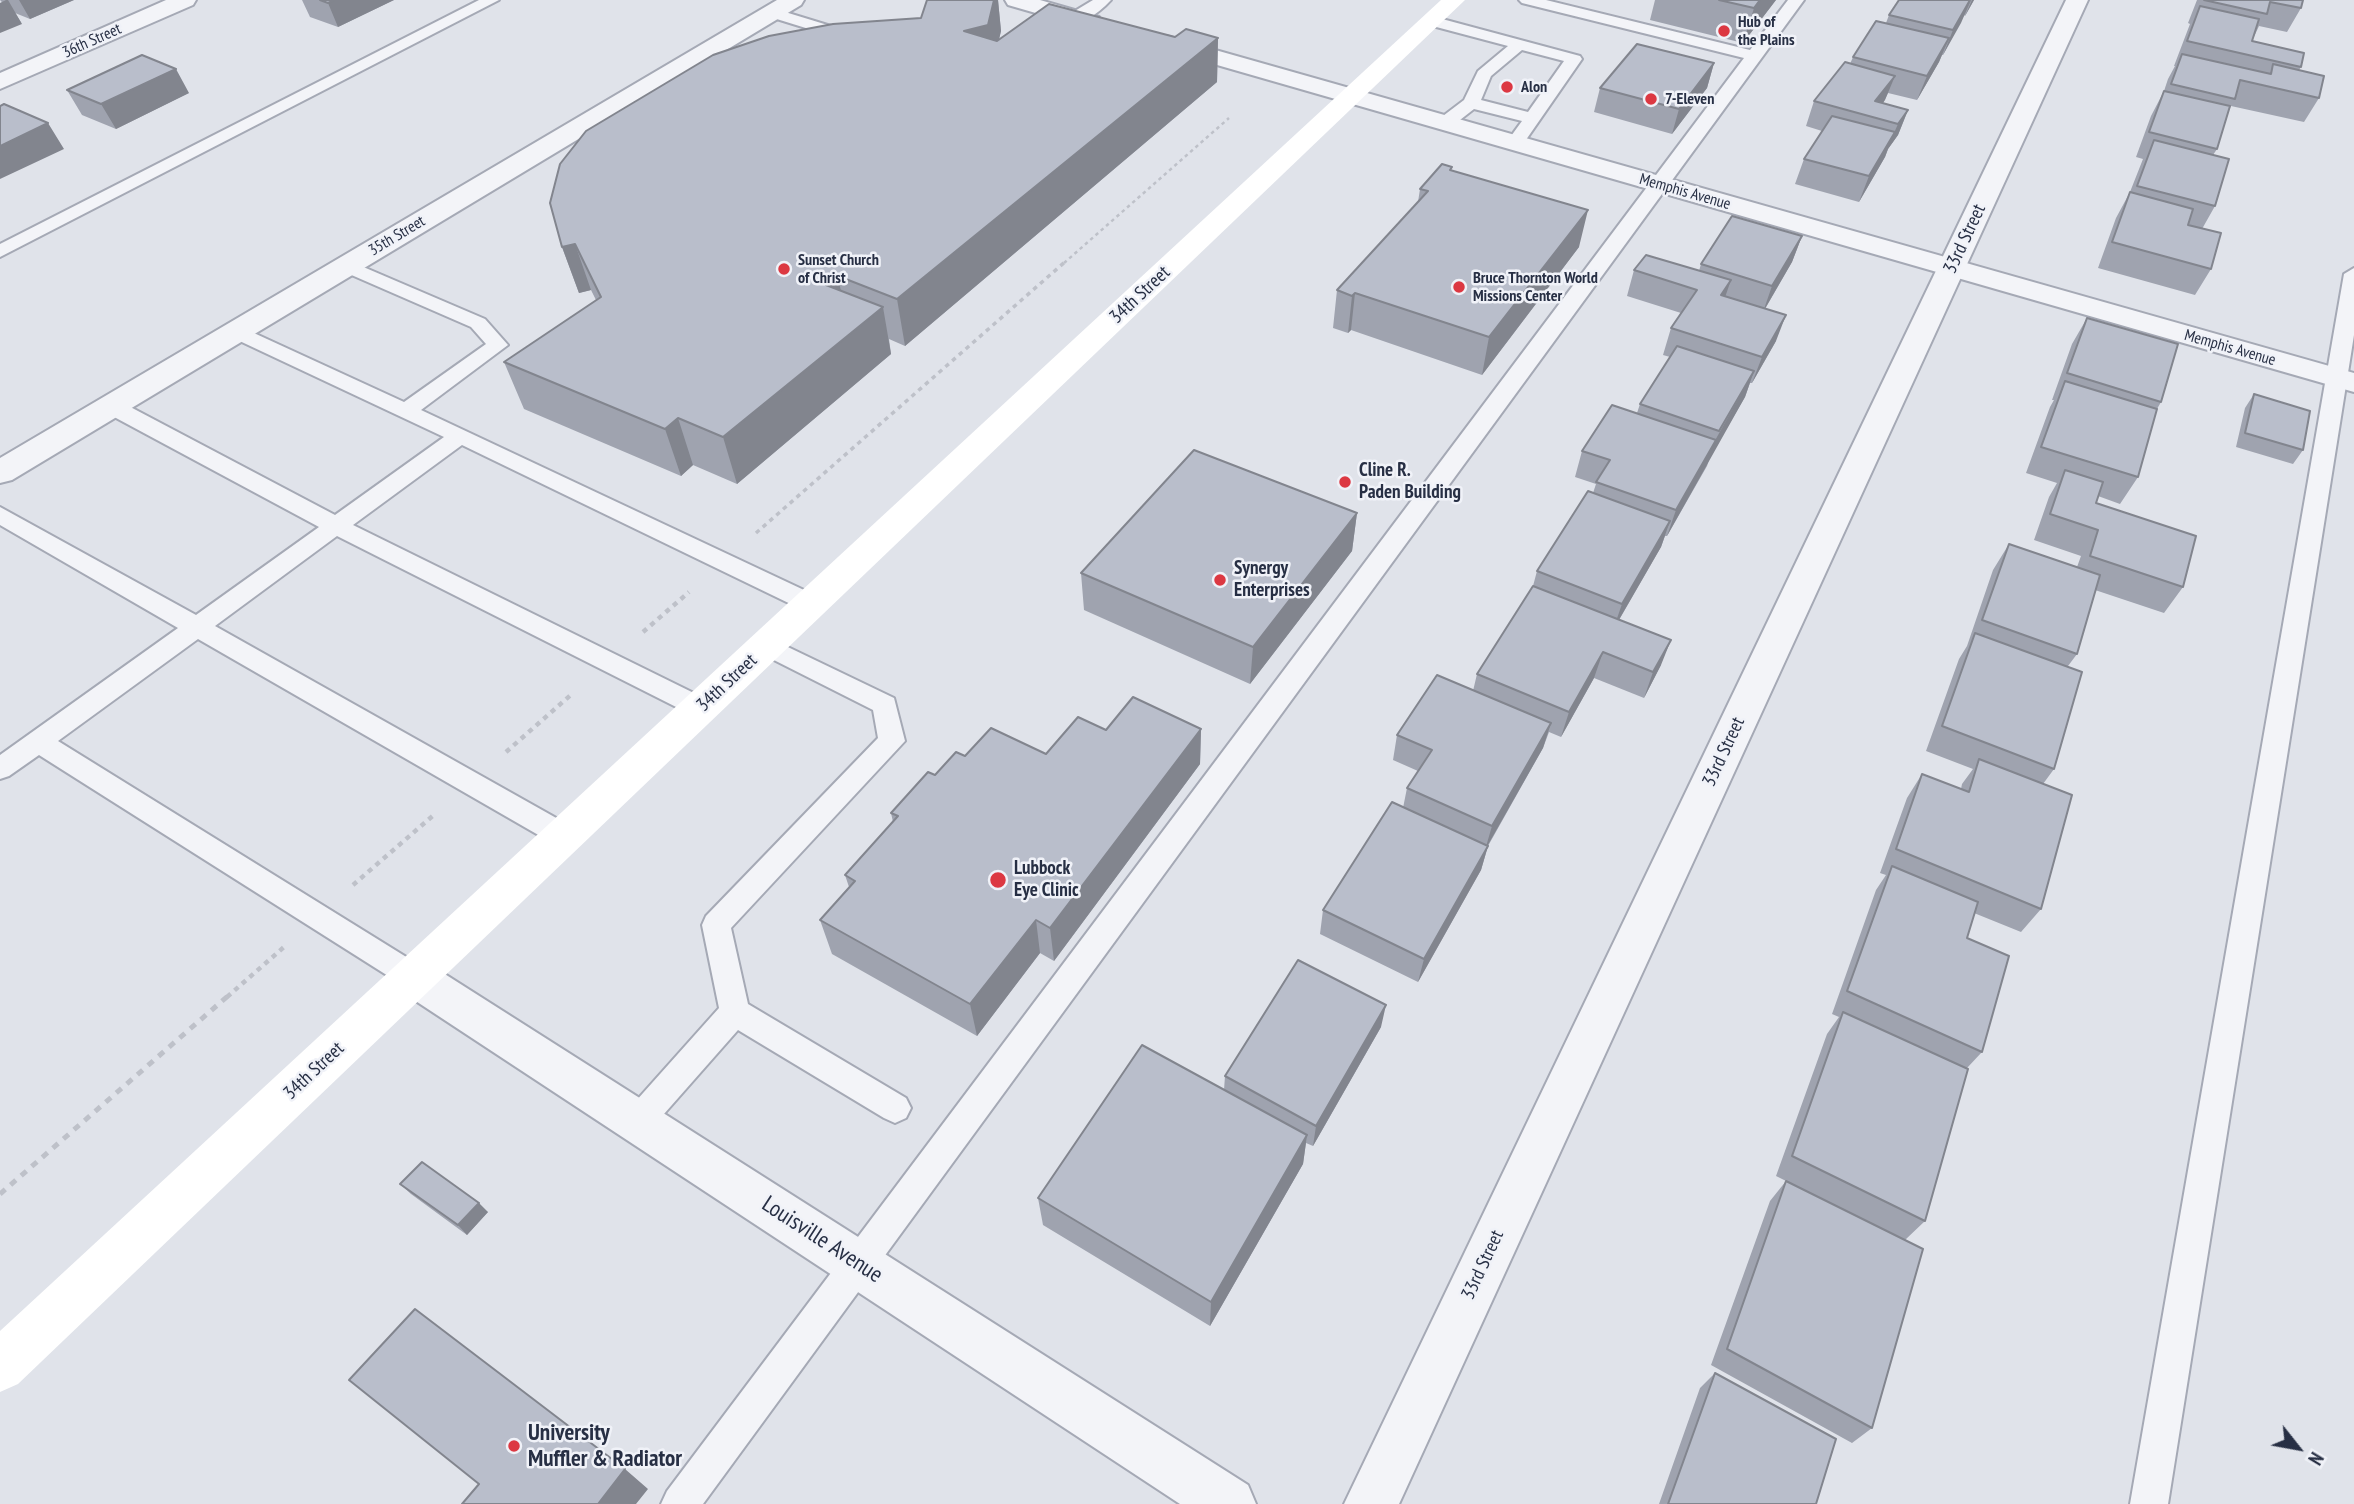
<!DOCTYPE html>
<style>
body{margin:0}
#map{position:relative;width:2354px;height:1504px;overflow:hidden;background:#e0e3ea;font-family:"PT Sans Narrow",sans-serif}
canvas{display:block}
.north{position:absolute;left:2263px;top:1413px;width:70px;height:70px;-webkit-text-stroke:5px #f0f2f8;paint-order:stroke;rotate:121deg;font-size:19px;font-weight:700;line-height:28px;text-align:center;color:#272f44}
.north::after{content:'';display:block;margin:auto;width:24px;height:32px;background:#272f44;clip-path:polygon(50% 0,100% 100%,50% 72%,0 100%)}
</style>
<div id="map">
<canvas width="2354" height="1504"></canvas>
<div class="north">N</div>
</div>
<script>
const g = document.querySelector('canvas').getContext('2d');
g.lineJoin = 'round';
function strokePath(path, color, width, dash) {
  g.strokeStyle = color;
  g.lineWidth = width;
  g.lineCap = dash ? 'butt' : 'round';
  g.setLineDash(dash || []);
  g.stroke(path);
}
function paint(path, color) {
  g.fillStyle = color;
  g.fill(path, 'evenodd');
}
function label(font, color, halo, rows, align = 'center') {
  g.font = font + ' "PT Sans Narrow",sans-serif';
  g.lineWidth = 5;
  g.setLineDash([]);
  g.textBaseline = 'middle';
  g.strokeStyle = halo;
  g.fillStyle = color;
  for (const [text, x, y, turn = 0] of rows) {
    g.save();
    g.translate(x, y);
    g.rotate((+turn || 0) * Math.PI / 180);
    g.textAlign = isNaN(turn) ? turn : align;
    if (halo) g.strokeText(text, 0, 0);
    g.fillText(text, 0, 0);
    g.restore();
  }
}
const service = new Path2D(`
 M479 0H499L0 257V244Z
 M1093 0H1111C1097 16 1074 28 1053 34L1045 29Z
 M1519 0H1546L1750 50 1788 0H1804L703 1504H661L667 1491 1744 58 1522 3Z
 M772 8 857 34 859 37 851 42 767 16 764 13Z
 M1431 16 1580 56 1582 59 1521 147 1515 148 1506 143 1522 121 1474 109 1451 127H1439L1436 123 1439 119 1464 100 1478 71 1508 46 1425 24 1423 21ZM1522 50 1564 61 1528 112 1481 100 1491 76Z
 M347 260 485 319 508 345 421 410 821 598 824 604 821 610 812 613 803 610 462 445 353 525 710 701 714 708 710 715 701 718 692 715 337 536 215 626 574 828 578 836 574 844 564 847 554 844 198 639 58 741 424 968 429 977 424 986 414 990 404 986 39 755 9 776 0 779V755L178 628 0 525V507L196 615 319 527 103 411 100 406 103 401H119L335 515 444 437 229 336 226 332 229 328H243L404 402 486 344 471 327 340 270 337 266 340 262Z
 M2354 268V335L2168 1504H2130L2344 274Z
 M767 637 894 698 905 741 731 928 748 1004 906 1098 911 1108 906 1118 895 1123 884 1118 738 1030 649 1131 638 1136 627 1131 622 1121 627 1111 719 1008 702 925 706 916 878 738 873 710 758 652 755 646 758 640Z`);
const minor = new Path2D(`
 M166 0H196L193 5 0 89V73Z
 M777 0H804L801 5 12 480 0 483V458Z
 M2066 0H2088L1399 1504H1344Z
 M414 958 429 964 1248 1485 1256 1504H1180L399 990 392 977 399 964Z`);
const tertiary = new Path2D(`
 M1005 0H1040L1099 17 1102 22 1099 27 1091 29 1008 5Z
 M1166 36 2354 373V392L1158 48 1154 43 1158 38Z`);
strokePath(service, '#a5a9b5', 4);
strokePath(minor, '#a5a9b5', 4);
strokePath(tertiary, '#a5a9b5', 4);
strokePath(new Path2D(`
 M1064 263 1229 118`), '#bec1c9', 2.5, [3.5, 3.5]);
strokePath(new Path2D(`
 M756 533 1066 261`), '#bec1c9', 3.5, [4.5, 4.5]);
strokePath(new Path2D(`
 M643 632 689 592
 M506 752 573 693
 M353 885 436 813
 M227 997 284 947`), '#bec1c9', 4.5, [5, 5]);
strokePath(new Path2D(`
 M0 1194 229 995`), '#bec1c9', 5, [7, 7]);
paint(service, '#f3f4f8');
paint(minor, '#f3f4f8');
paint(tertiary, '#f3f4f8');
paint(new Path2D(`
 M1441 0H1465L18 1384 0 1392V1331Z`), '#fff');
paint(new Path2D(`
 M0 0H74L30 19 15 13 22 24Z
 M302 0H394L338 27 310 17Z
 M927 0H998L1001 31 999 39 1175 37 1218 38 1217 82 905 346 889 339 891 354 737 484 693 465 681 476 524 409 504 362 596 300 591 290 579 293 562 247 921 18Z
 M1655 0H1776L1743 43 1650 20Z
 M1899 0H1974L1965 16 1964 15 1943 55H1942L1939 62 1917 100 1888 93 1883 103 1908 110 1898 135 1888 149 1885 157 1859 202 1795 184 1804 159 1822 131 1806 126 1814 101 1850 64 1853 57 1886 23 1889 15Z
 M2197 0H2303L2301 8 2287 32 2259 26 2252 41 2301 67 2299 70 2319 98 2304 122 2231 106 2229 110 2217 149 2213 155 2215 206 2202 229 2211 269 2195 295 2098 268 2116 218 2130 192 2143 159 2136 157 2151 116 2164 91 2168 79 2175 66H2174L2190 24 2188 23Z
 M1714 63 1707 88 1672 134 1594 112 1600 88Z
 M67 90 189 93 116 129 82 115Z
 M1452 170 1579 247 1482 375 1351 330 1348 333 1333 328 1337 290 1418 202 1420 189Z
 M1802 236 1792 262 1765 309 1776 341 1752 383H1750L1745 397 1710 457 1707 466 1667 536H1665L1661 547 1619 620 1661 665 1644 698 1594 678 1561 737 1549 732 1543 748 1488 846 1481 870 1418 982 1320 934 1323 910 1403 808 1407 788 1418 771 1393 760 1397 735 1473 691 1477 674 1533 586 1537 571 1593 493 1596 484 1575 477 1582 451 1637 413 1640 404 1670 357 1663 355 1671 328 1681 313 1627 296 1634 270 1699 271 1701 264Z
 M2087 318 2161 402 2157 409 2138 477 2120 504 2098 496 2096 503 2183 587 2164 613 2095 590 2077 654 2068 666 2054 769 2043 784 2041 909 2021 932 1974 913 1967 938 1982 1052 1967 1068 1925 1221 1905 1240 1776 1176 1827 1034 1839 1017 1832 1014 1876 890 1886 875 1880 873 1907 798 1922 774 1961 789 1962 784 1973 769 1926 751 1959 659 1967 646 1993 570 2009 544 2077 567 2081 556 2034 540 2049 497 2057 483 2026 473 2050 407 2054 400H2052L2072 344Z
 M2254 394 2303 450 2293 464 2236 447 2245 408Z
 M1357 513 1352 551 1250 684 1084 610 1081 573Z
 M1201 729 1200 764 1054 961 1040 953 977 1036 832 954 820 920 849 887 845 875 893 822 891 813 935 775 965 756 1046 754 1106 730Z
 M1381 1027 1313 1146 1306 1143 1303 1164 1210 1326 1043 1225 1038 1198 1224 1090 1225 1076Z
 M1786 1181 1872 1428 1852 1443 1711 1365 1770 1201Z
 M400 1184 488 1212 467 1235 411 1194Z
 M1715 1373 1816 1504H1659L1700 1388Z`), '#9fa3af');
paint(new Path2D(`
 M6 0H8L22 24 0 33V3Z
 M19 0H74L30 19Z
 M334 0H394L338 27 328 3Z
 M994 0H998L1001 31 992 69 964 31Z
 M1760 0H1776L1743 43 1754 8Z
 M1971 0 1961 23 1943 55 1953 30Z
 M1972 0H1974L1965 16Z
 M1218 38 1217 82 905 346 897 299Z
 M1949 38 1939 62 1917 100 1927 76Z
 M1714 63 1707 88 1672 134 1679 109Z
 M176 69 189 93 116 129 101 104Z
 M1895 76 1885 100 1873 117 1875 101Z
 M1908 110 1898 135 1888 149 1885 157 1859 202 1869 176 1894 133 1898 124Z
 M48 123 64 149 0 179V146Z
 M1588 210 1579 247 1482 375 1489 337Z
 M1802 236 1792 262 1763 312 1772 286Z
 M575 244 591 290 579 293 562 247Z
 M838 276 847 323 826 285Z
 M1731 280 1722 306 1721 295Z
 M1355 293 1351 330 1348 333 1352 296Z
 M883 307 891 354 737 484 723 437Z
 M1786 315 1776 341 1752 383 1762 357Z
 M1754 371 1745 397 1667 536 1676 510Z
 M678 418 693 465 681 476 665 429Z
 M1357 513 1352 551 1250 684 1253 647Z
 M1670 521 1661 547 1613 630 1622 604Z
 M1671 640 1661 665 1644 698 1653 672Z
 M1603 652 1594 678 1561 737 1569 712Z
 M1551 723 1543 748 1485 850 1492 826Z
 M1201 729 1200 764 1054 961 1050 928Z
 M1488 846 1481 870 1418 982 1424 959Z
 M1036 920 1040 953 977 1036 970 1004Z
 M1386 1005 1381 1027 1313 1146 1316 1126Z
 M1307 1135 1303 1164 1210 1326 1211 1302Z
 M479 1203 488 1212 467 1235 458 1225Z
 M625 1469 648 1489 636 1504H598Z`), '#82858e');
const building = new Path2D(`
 M320 0H334L328 3Z
 M927 0H994L988 25 964 31 997 41 1049 4 1175 37 1186 29 1218 38 897 299 838 276 826 285 883 307 723 437 678 418 665 429 504 362 601 297 575 244 562 247 550 203 560 164 586 131 713 55 769 36 833 24 921 18Z
 M1719 0H1760L1754 8Z
 M1899 0H1970L1953 30 1889 15Z
 M2204 0H2303L2301 8 2270 2 2267 14Z
 M2200 6 2259 19 2252 41 2304 53 2301 67 2187 41Z
 M1876 21 1949 38 1927 76 1853 57Z
 M1637 44 1714 63 1679 109 1600 88Z
 M2182 54 2271 74 2273 64 2324 76 2319 98 2240 80 2235 99 2171 84Z
 M142 55 176 69 101 104 67 90Z
 M1845 62 1895 76 1875 101 1908 110 1898 124 1814 101Z
 M2164 91 2230 106 2217 149 2149 132Z
 M4 104 48 123 0 146V106Z
 M1832 116 1895 132 1869 176 1804 159Z
 M2154 140 2229 159 2215 206 2137 186Z
 M1442 164 1452 167 1450 170 1588 210 1489 337 1355 293 1352 296 1337 290 1428 191 1420 189Z
 M2130 192 2193 209 2188 225 2221 233 2211 269 2112 242Z
 M1732 216 1802 236 1772 286 1701 264Z
 M1646 255 1731 280 1721 295 1786 315 1762 357 1671 328 1697 290 1634 270Z
 M2087 318 2178 344 2161 402 2067 373Z
 M1677 346 1754 371 1719 431 1640 404Z
 M2065 381 2157 409 2138 477 2041 447Z
 M2254 394 2310 411 2303 450 2245 433Z
 M1612 405 1716 440 1676 510 1596 482 1610 460 1582 451Z
 M1194 450 1357 513 1253 647 1081 573Z
 M2065 470 2103 482 2096 503 2196 536 2183 587 2090 556 2098 530 2050 514Z
 M1588 491 1670 521 1622 604 1537 571Z
 M2009 544 2100 575 2077 654 1982 620Z
 M1533 586 1671 640 1653 672 1603 652 1569 712 1477 674Z
 M1975 633 2082 672 2054 769 1942 726Z
 M1437 675 1551 723 1492 826 1407 788 1432 750 1397 735Z
 M1133 697 1201 729 1050 928 1036 920 970 1004 820 920 855 881 845 875 898 816 891 813 928 772 935 775 956 752 965 756 991 728 1046 754 1078 717 1106 730Z
 M1979 759 2072 795 2041 909 1896 849 1922 774 1969 792Z
 M1392 802 1488 846 1424 959 1323 910Z
 M1892 866 1978 902 1967 938 2009 956 1982 1052 1847 991Z
 M1298 960 1386 1005 1316 1126 1225 1076Z
 M1843 1012 1968 1069 1925 1221 1792 1156Z
 M1142 1045 1307 1135 1211 1302 1038 1198Z
 M422 1162 479 1203 458 1225 400 1184Z
 M1786 1181 1923 1249 1872 1428 1727 1349Z
 M415 1309 625 1469 598 1504H462L479 1484 349 1380Z
 M1715 1373 1836 1439 1816 1504H1668Z`);
paint(building, '#b9becb');
strokePath(building, '#82858e', 2);
for (const [x, y, r, color] of [
 [1724,31,7,"#dc3842"],
 [1507,87,7,"#dc3842"],
 [1651,99,7,"#dc3842"],
 [784,269,7,"#dc3842"],
 [1459,287,7,"#dc3842"],
 [1345,482,7,"#dc3842"],
 [1220,580,7,"#dc3842"],
 [998,880,9,"#dc3842"],
 [514,1446,7,"#dc3842"]
]) {
  const dot = new Path2D();
  dot.arc(x, y, r, 0, 2 * Math.PI);
  g.fillStyle = color;
  g.fill(dot);
  strokePath(dot, '#f0f2f8', 2.5);
}
label('bold 16px', '#272f44', '#f0f2f8', [
 ["Hub of",1738,22],
 ["the Plains",1738,40],
 ["Alon",1521,87],
 ["7-Eleven",1665,99],
 ["Sunset Church",798,260],
 ["of Christ",798,278],
 ["Bruce Thornton World",1473,278],
 ["Missions Center",1473,296]
], 'left');
label('16px', '#272f44', '#f0f2f8', [
 ["36th Street",92,41,-24],
 ["Memphis Avenue",1685,192,16],
 ["35th Street",397,236,-31],
 ["Memphis Avenue",2230,348,16]
]);
label('19px', '#272f44', '#f0f2f8', [
 ["33rd Street",1965,239,-65],
 ["34th Street",1140,295,-43],
 ["34th Street",727,683,-43],
 ["33rd Street",1724,752,-65],
 ["34th Street",314,1071,-43],
 ["33rd Street",1483,1265,-65]
]);
label('bold 19px', '#272f44', '#f0f2f8', [
 ["Cline R.",1359,471],
 ["Paden Building",1359,493],
 ["Synergy",1234,569],
 ["Enterprises",1234,591],
 ["Lubbock",1014,869],
 ["Eye Clinic",1014,891]
], 'left');
label('23px', '#272f44', '#f0f2f8', [
 ["Louisville Avenue",822,1240,33]
]);
label('bold 23px', '#272f44', '#f0f2f8', [
 ["University",528,1433],
 ["Muffler & Radiator",528,1459]
], 'left');
</script>
